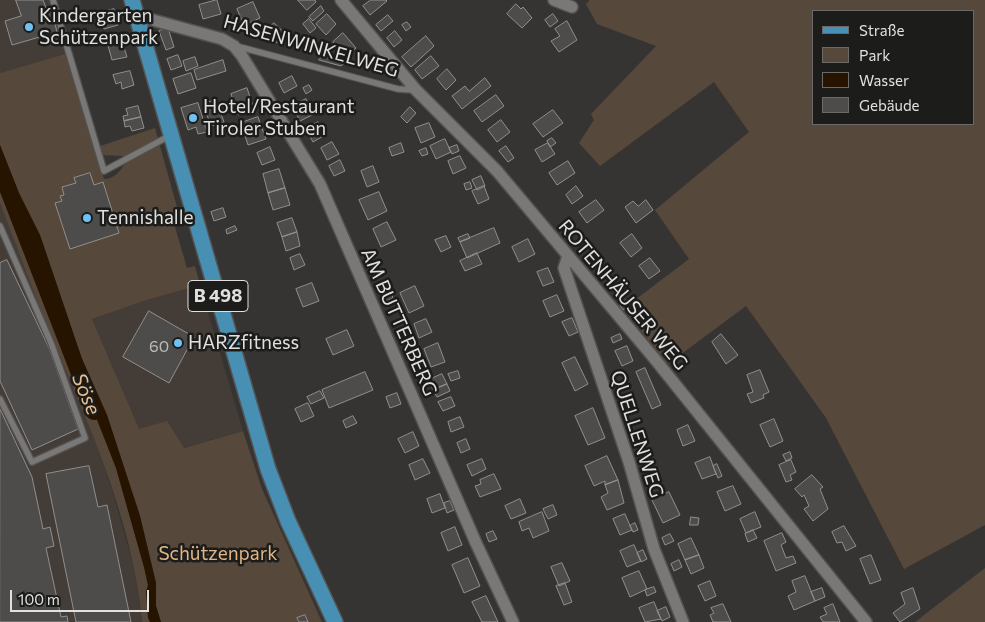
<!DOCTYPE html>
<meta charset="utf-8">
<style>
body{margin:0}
#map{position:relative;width:985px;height:622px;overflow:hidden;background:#363432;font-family:Commissioner,sans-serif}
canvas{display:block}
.legend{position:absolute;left:812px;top:10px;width:162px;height:115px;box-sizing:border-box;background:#1c1c1b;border:1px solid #6b6a69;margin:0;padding:6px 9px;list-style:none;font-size:15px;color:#e1e0df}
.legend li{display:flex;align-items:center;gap:10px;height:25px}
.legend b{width:25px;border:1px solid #6b6a69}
.scale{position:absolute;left:10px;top:590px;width:139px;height:22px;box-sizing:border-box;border:2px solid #e1e0df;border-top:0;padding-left:6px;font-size:15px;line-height:18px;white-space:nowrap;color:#e1e0df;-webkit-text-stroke:4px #1c1c1b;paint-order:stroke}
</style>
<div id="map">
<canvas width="985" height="622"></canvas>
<ul class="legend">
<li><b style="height:6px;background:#4790b3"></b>Straße</li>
<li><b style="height:14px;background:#56483a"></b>Park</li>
<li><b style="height:14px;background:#271400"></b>Wasser</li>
<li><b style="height:14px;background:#4e4c4a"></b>Gebäude</li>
</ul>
<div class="scale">100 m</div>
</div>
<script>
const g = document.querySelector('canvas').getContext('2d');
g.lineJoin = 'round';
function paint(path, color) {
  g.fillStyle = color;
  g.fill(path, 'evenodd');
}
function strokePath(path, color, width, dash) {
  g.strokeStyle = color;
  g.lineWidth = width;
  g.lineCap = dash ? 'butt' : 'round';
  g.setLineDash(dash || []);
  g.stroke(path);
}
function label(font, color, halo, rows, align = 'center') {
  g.font = font + ' Commissioner,sans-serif';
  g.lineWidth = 5;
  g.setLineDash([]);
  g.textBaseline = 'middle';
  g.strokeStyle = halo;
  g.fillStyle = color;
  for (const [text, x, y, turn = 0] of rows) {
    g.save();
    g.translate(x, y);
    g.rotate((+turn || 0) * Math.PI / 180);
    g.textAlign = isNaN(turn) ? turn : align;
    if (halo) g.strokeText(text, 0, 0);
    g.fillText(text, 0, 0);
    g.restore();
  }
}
paint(new Path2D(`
 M0 0H50L65 54 0 73Z
 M0 203 91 428 113 493 134 568 142 622H0Z
 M200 285 243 431 183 448 139 430 92 319 147 300Z`), '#443d37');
paint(new Path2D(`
 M590 0H985V525L904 569 826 418 746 306 668 364 623 309 689 259 655 210 749 132 714 82 600 166 579 143 594 120 591 114 656 46 597 24 586 4ZM814 11H974V124H814Z
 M65 54 104 179C115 179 120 171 126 162L123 156 102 155 100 146 155 128 180 218 173 220 187 268 195 266 200 285 147 300 92 319 139 429 167 421 184 448 243 431 262 489 322 622H161L156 606V583L140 516 107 415 82 359 40 235 19 193 0 145V73Z
 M0 172 116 468 144 567 148 585 146 592 150 622H142C132 513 83 413 42 313 28 276 14 240 0 203Z
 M985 568V622H915Z`), '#56483a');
paint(new Path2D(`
 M0 145 19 193 40 235 82 359 107 415 140 516 156 583V606L161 622H150L148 618 146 592 148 585 144 567 116 468 0 172Z`), '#271400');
strokePath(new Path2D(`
 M0 170 94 412`), '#271400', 16);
const building = new Path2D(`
 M16 0H43L46 8 51 7 57 32 12 45 5 21 21 16Z
 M217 0 221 14 203 19 199 5Z
 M298 0H315L316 2 307 10Z
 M371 0H386L387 1 370 15 363 6Z
 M253 2 260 18 244 25 237 9Z
 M516 4 521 9 523 7 532 18 522 28 507 14Z
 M321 6 324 11 313 21 309 17Z
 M114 9 118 25 104 29 100 13Z
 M327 14 336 24 326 35 316 24Z
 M553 14 558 21 550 27 545 20Z
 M388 15 393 21 381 31 376 25Z
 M309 19 316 28 310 33 303 24Z
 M567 21 577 40 559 52 551 41 560 36 555 29Z
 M407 22 411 27 406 31 402 25Z
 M274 23 286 34 277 43 265 32Z
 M168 28 174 47 166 50 159 31Z
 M395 31 402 40 394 47 387 38Z
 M343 33 356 48 346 57 333 42Z
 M426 36 434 46 411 67 402 57Z
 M121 38 127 57 112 60 107 42Z
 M328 51 334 57 340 52 348 60 341 66 319 60Z
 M178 55 182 66 171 70 167 59Z
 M431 56 439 66 422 79 415 70Z
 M195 57 198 66 186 71 183 61Z
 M223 60 226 71 197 80 194 70Z
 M447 69 456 80 446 90 437 79Z
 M130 71 134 85 122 89 121 82 116 84 113 75Z
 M191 73 196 88 178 94 173 79Z
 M292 76 297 86 284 93 279 83Z
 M485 78 491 86 462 109 452 96 465 86 469 91Z
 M309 85 312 90 306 94 303 88Z
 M247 88 254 109 238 115 231 94Z
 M496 95 504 106 482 122 474 111Z
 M306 99 314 114 300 121 292 106Z
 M216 100 224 122 211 126 203 104Z
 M198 103 207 132 198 134 196 127 188 130 181 108Z
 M138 106 141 117 124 121 123 116 128 115 126 109Z
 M410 107 416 113 407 123 401 117Z
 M553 110 563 123 543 137 533 124Z
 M141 117 144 128 132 131 130 126 125 127 124 121Z
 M258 117 266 139 248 145 241 123Z
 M501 120 510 132 497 142 488 130Z
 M318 122 325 135 313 142 306 129Z
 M429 123 435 137 421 143 415 128Z
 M552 138 556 143 550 147 547 141Z
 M445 139 451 152 436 159 430 146Z
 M332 142 339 154 327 160 321 148Z
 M401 143 404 152 392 156 389 148Z
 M548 143 555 154 542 162 535 150Z
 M457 145 459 151 452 154 449 148Z
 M506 146 514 158 508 162 499 151Z
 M270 147 275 160 262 165 257 153Z
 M426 148 428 154 422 156 419 151Z
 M460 156 466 168 453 174 448 161Z
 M340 160 345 171 334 176 329 166Z
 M568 161 575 173 557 185 549 173Z
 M373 166 379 182 367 187 361 171Z
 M279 169 285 188 268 193 263 174Z
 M90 173 94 185 103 182 119 233 70 249 55 203 62 201 60 196 64 195 62 187 76 183 74 178Z
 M481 176 485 186 477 190 472 180Z
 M470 182 472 188 466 190 464 184Z
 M484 186 489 199 478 204 472 191Z
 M576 186 583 196 572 204 566 195Z
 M285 188 290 205 273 210 268 193Z
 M379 192 387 211 368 220 359 200Z
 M596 200 604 210 587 223 579 212Z
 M646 200 653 210 636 223 625 207 633 201 638 206Z
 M223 208 226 217 214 221 211 212Z
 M292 218 297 232 282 237 277 223Z
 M387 222 396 240 381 247 373 229Z
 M235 226 237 230 227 234 226 230Z
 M494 228 500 243 467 258 460 242Z
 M297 232 300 246 286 251 282 237Z
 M468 234 470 238 460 242 458 238Z
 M632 234 642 248 631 257 620 243Z
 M446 236 451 247 441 252 435 240Z
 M528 239 535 254 519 262 512 247Z
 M477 253 482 264 465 271 460 261Z
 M300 254 305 265 294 270 290 258Z
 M650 258 660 271 649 279 639 266Z
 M7 260 49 348 78 429 32 450 0 381V263Z
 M548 268 554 282 543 286 537 272Z
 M312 283 319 301 303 307 296 289Z
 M415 286 424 306 409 313 400 293Z
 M391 292 393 298 384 302 382 295Z
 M557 295 564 311 550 317 543 301Z
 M626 300 630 304 623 310 620 305Z
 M149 311 194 337 169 383 123 357Z
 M572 318 578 332 569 336 562 322Z
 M426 319 432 332 419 338 414 324Z
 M347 330 354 346 333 355 326 339Z
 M620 334 622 339 613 343 611 338Z
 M721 334 738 355 726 364 712 342Z
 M410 337 414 345 406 349 402 340Z
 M438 343 445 362 431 367 424 349Z
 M627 346 633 361 622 366 615 351Z
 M575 357 588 384 575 391 562 363Z
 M645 368 661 405 652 409 636 372Z
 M760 370 769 392 763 395 764 398 751 403 747 394 753 392 747 375Z
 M458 371 460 378 451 381 448 374Z
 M365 372 373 390 329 408 322 390Z
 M442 374 447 384 433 390 429 380Z
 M447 384 450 391 437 397 433 390Z
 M320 391 324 398 311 404 307 397Z
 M397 393 401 404 390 408 386 397Z
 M451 397 455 406 443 411 438 402Z
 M308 403 314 416 301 422 295 409Z
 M593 408 605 438 588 445 575 416Z
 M0 409 32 477 43 529 50 527 54 546 46 548 61 617 67 616 68 622H0Z
 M353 416 357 423 346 428 343 421Z
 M460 417 464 427 451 432 448 422Z
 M774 419 783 441 770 447 760 425Z
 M688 425 695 441 683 446 677 430Z
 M413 432 419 446 405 453 398 439Z
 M466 439 470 449 461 453 457 443Z
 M790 452 792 458 786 461 783 455Z
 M607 456 618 480 605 485V481L594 486 585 466Z
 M710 457 716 474 702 479 695 463Z
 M423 459 430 473 415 480 409 465Z
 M482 459 486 469 472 476 467 465Z
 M791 460 796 472 790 475 792 480 786 482 779 465Z
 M717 464 722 476 718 478 713 466Z
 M89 466 98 507 107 505 131 622H76L46 474Z
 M494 474 501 489 480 497 475 486 481 484 480 480Z
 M812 475 823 487 820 489 828 509 813 521 804 509 809 506 804 495 802 497 795 489Z
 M618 480 624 503 607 510 601 497 608 493 605 485Z
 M733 486 741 504 725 511 717 492Z
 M669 492 680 515 663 523 652 500Z
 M440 494 445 508 432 513 427 499Z
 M520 499 526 513 511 519 505 506Z
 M450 501 454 510 447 513 444 503Z
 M553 505 557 515 548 519 543 509Z
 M542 512 549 531 533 538 529 528 522 531 519 522Z
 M755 512 761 527 746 533 740 519Z
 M625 514 632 530 620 535 613 519Z
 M691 517 699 518 698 525H690Z
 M635 523 638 530 633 532 630 526Z
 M844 526 856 546 846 551 842 542 837 543 832 532Z
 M455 527 462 545 448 551 441 533Z
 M753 530 757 538 748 542 745 534Z
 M493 531 497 539 489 542 486 534Z
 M782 533 786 542 781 545 786 558 793 556 796 563 776 571 764 541Z
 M670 534 674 541 665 545 662 538Z
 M691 538 699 555 685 560 678 544Z
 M634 545 641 561 627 567 620 551Z
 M643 550 647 559 641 562 637 553Z
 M699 555 704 568 691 574 685 560Z
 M871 555 881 580 870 584 860 559Z
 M468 558 480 586 464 593 452 565Z
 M679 560 682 567 674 571 671 564Z
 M562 563 570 581 559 586 551 567Z
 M639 571 647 589 630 597 622 578Z
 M805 576 815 601 794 610 788 596 796 592 792 581Z
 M710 581 716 596 705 601 698 586Z
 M565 583 572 602 564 605 556 586Z
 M654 587 656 592 647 596 645 590Z
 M822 588 825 597 815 601 811 592Z
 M913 588 920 609 900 622 893 613 905 604 901 593Z
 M486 596 498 622H482L472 602Z
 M654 602 661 619 645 622 639 608Z
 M723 604 731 622H713L710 615 714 613 711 608Z
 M833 604 840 622H823L820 617 827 614 824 608Z
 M666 607 670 617 662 621 657 611Z
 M305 615 308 622H299L297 618Z`);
paint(building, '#4e4c4a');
strokePath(building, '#918f8d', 1);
const lane = new Path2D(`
 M53 0 104 171 171 135
 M236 46 398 89 414 90
 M0 226 51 343 85 438 32 462 0 399`);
const street = new Path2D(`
 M341 0 416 90 497 171 654 358 866 622
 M554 0 572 7
 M138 19H149L222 39 234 46 242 56 320 184 476 543 513 622
 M568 256 564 268 629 462 654 549 683 622`);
const primary = new Path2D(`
 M132 0 268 469 288 521 335 622`);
strokePath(lane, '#545251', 8);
strokePath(street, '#545251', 14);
strokePath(primary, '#545251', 18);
strokePath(lane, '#7a7876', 5.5);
strokePath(street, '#7a7876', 11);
strokePath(primary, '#4790b3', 15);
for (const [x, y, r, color] of [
 [29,27,5,"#6ec2f3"],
 [193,118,5,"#6ec2f3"],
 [87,218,5,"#6ec2f3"],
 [178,343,5,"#6ec2f3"]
]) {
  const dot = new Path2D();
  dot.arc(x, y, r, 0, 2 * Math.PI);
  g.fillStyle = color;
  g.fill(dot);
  strokePath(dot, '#1c1c1b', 2);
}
label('16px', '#bcbbba', null, [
 ["60",159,347]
]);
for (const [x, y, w] of [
 [218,296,60]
]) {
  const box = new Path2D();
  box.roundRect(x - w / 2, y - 15.5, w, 31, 4);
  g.fillStyle = '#1c1c1b';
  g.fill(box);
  strokePath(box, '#e1e0df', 1);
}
label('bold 18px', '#e1e0df', null, [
 ["B 498",218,296]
]);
label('19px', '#e1e0df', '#1c1c1b', [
 ["Kindergarten",39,16],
 ["Schützenpark",39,38],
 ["Hotel/Restaurant",203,107],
 ["Tiroler Stuben",203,129],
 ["Tennishalle",97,218],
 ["HARZfitness",188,343]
], 'left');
label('19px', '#e1e0df', '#1c1c1b', [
 ["HASENWINKELWEG",311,46,16],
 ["ROTENHÄUSER WEG",623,295,50],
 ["AM BUTTERBERG",399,322,66],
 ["QUELLENWEG",637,434,72]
]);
label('19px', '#e0b587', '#1c1c1b', [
 ["Schützenpark",218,554]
]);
label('italic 20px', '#e9be8f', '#1c1c1b', [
 ["Söse",86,394,67]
]);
</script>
